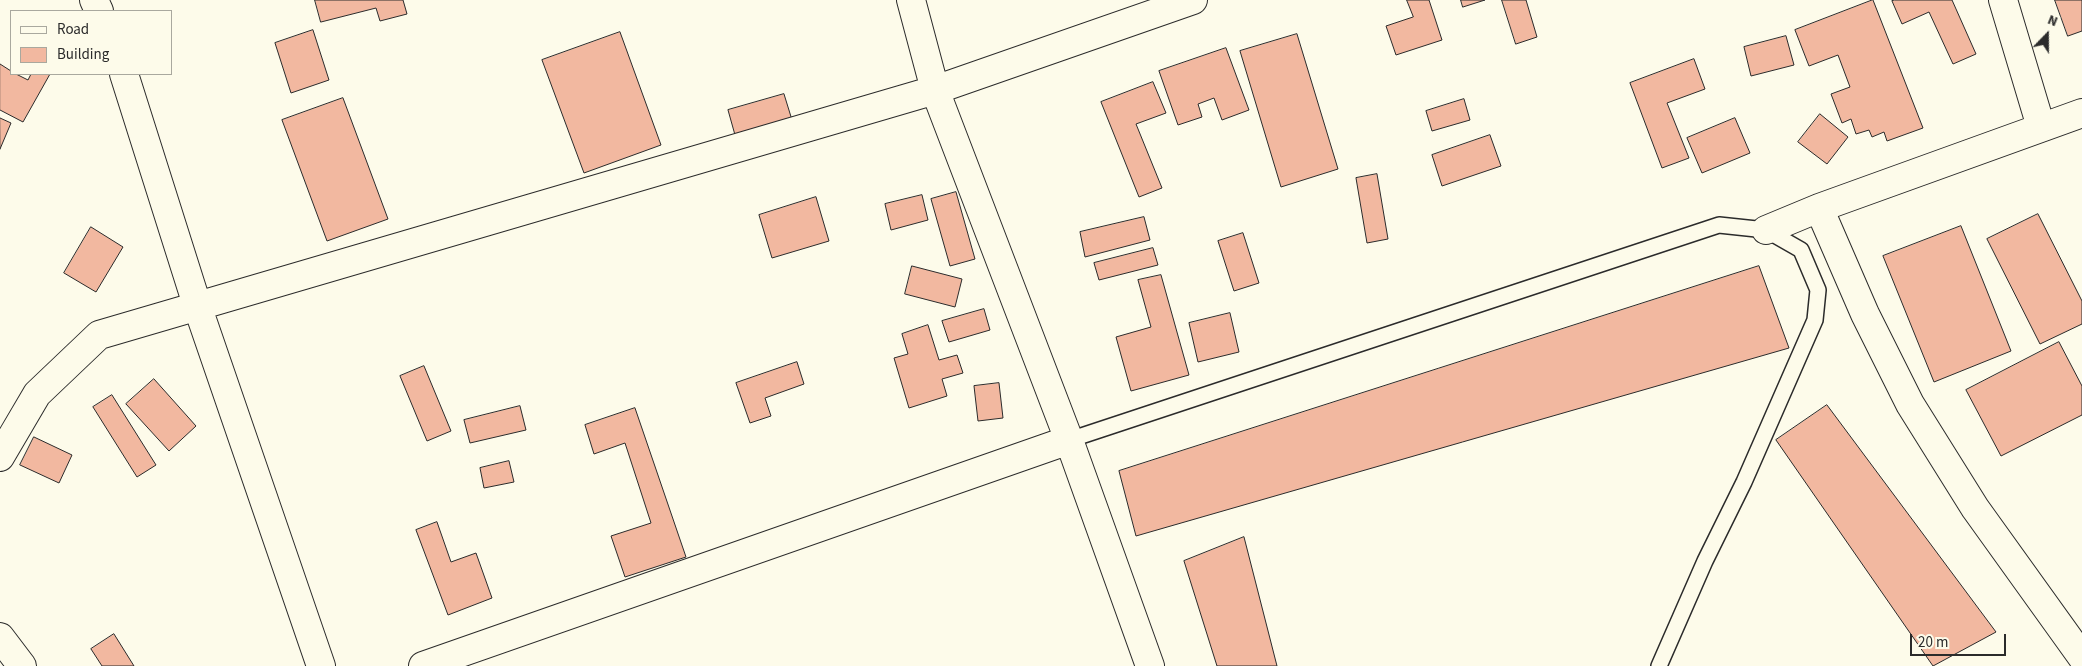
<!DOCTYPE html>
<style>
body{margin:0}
#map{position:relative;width:2082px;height:666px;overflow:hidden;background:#fdfbea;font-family:"Source Sans 3",sans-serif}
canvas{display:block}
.legend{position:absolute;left:10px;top:10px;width:162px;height:65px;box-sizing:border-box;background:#fdfbea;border:1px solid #a9a89e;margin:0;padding:6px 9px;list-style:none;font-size:15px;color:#2b2b2b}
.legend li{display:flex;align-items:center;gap:10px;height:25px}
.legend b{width:25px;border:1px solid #a9a89e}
.north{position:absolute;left:2022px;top:10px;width:50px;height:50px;-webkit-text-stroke:4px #fdfbea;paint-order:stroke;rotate:22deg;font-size:14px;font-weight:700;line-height:20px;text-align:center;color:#2b2b2b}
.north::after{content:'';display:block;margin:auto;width:18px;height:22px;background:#2b2b2b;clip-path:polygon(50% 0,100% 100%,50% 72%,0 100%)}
.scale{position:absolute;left:1910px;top:634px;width:96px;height:22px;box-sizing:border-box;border:2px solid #2b2b2b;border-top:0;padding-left:6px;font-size:15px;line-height:18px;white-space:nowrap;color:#2b2b2b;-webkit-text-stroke:4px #fdfbea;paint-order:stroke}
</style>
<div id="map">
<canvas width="2082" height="666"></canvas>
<ul class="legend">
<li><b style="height:6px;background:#fdfbea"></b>Road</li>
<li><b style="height:14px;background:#f2b8a0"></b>Building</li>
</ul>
<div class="north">N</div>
<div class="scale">20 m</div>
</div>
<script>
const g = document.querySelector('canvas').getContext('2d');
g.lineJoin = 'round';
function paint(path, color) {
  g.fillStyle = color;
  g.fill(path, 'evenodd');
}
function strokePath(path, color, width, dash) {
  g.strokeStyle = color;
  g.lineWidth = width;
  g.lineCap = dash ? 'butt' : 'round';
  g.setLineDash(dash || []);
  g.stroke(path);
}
const building = new Path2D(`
 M315 0H403L407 14 380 21 376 8 321 22Z
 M1407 0H1429L1442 40 1396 55 1386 26 1413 17Z
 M1461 0H1485L1463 7Z
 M1502 0H1526L1537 37 1516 44Z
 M1873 0 1923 128 1887 141 1884 132 1872 137 1869 130 1856 134 1851 119 1842 123 1831 94 1850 87 1838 55 1809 66 1795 30Z
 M1895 0H1952L1976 54 1953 64 1929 12 1902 24 1892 1Z
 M2055 0H2082V31L2068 36Z
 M313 30 329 80 291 93 275 43Z
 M620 32 661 145 584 173 542 60Z
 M1297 34 1338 169 1281 187 1240 51Z
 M1786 36 1794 65 1751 76 1744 47Z
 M1226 48 1249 110 1222 120 1214 98 1198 104 1202 117 1178 125 1159 71Z
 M1694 59 1705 89 1667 103 1689 158 1662 168 1630 83Z
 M0 64 11 71V74H16L28 80 31 74H50L23 122 0 110Z
 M1153 82 1166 113 1136 124 1162 188 1139 197 1101 102Z
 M784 94 792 120 735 135 728 110Z
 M343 98 388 219 327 241 282 120Z
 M1464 99 1470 120 1432 131 1426 111Z
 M1820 114 1848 137 1827 164 1798 142Z
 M0 118 11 123 0 149Z
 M1735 118 1750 153 1702 173 1687 138Z
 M1490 135 1501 166 1442 186 1432 155Z
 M1377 174 1388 239 1367 243 1356 178Z
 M956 192 975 259 950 266 931 199Z
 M922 195 928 220 891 230 885 204Z
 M816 197 829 241 772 258 759 215Z
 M2038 214 2082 301V324L2040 344 1987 239Z
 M1144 217 1150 240 1085 257 1080 232Z
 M1961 226 2011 351 1934 382 1883 256Z
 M91 227 123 247 96 292 64 273Z
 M1243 233 1259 283 1234 291 1218 241Z
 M1153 248 1158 265 1099 280 1094 263Z
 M912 266 962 279 955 307 905 294Z
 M1759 266 1789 348 1136 536 1119 471Z
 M1161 275 1189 375 1131 391 1116 337 1151 327 1138 280Z
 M984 309 990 330 949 342 942 321Z
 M1230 313 1239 352 1198 362 1189 323Z
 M928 325 939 360 957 355 963 373 942 379 947 396 909 408 894 358 908 354 902 334Z
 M2059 342 2082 386V415L2001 456 1966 390Z
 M797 362 804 384 765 398 771 416 750 423 736 383Z
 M424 366 451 431 427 441 400 376Z
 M154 379 196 426 169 451 126 404Z
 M999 383 1003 418 978 421 974 386Z
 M112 395 156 465 137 477 93 407Z
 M1827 405 1996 632 1933 666 1776 440Z
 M520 406 526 430 470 443 464 420Z
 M635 408 686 557 625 577 611 536 651 523 625 443 594 454 585 425Z
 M34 437 72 455 59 483 20 465Z
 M509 461 514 482 484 488 480 468Z
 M437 522 451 562 476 553 492 598 448 615 416 530Z
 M1244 537 1277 666H1217L1184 561Z
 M114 634 134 666H102L91 649Z`);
paint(building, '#f2b8a0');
strokePath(building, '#2b2b2b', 1);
const service = new Path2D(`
 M1069 440 1719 225 1766 230 1801 250 1818 290 1815 320 1744 482 1705 561 1659 666`);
const minor = new Path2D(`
 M94 0 99 11
 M911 0 935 90 1069 440 1150 666
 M2003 0 2041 127
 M124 74 198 308 321 666
 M1819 208 1865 314 1910 404 1975 508 2082 657
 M1766 230 1819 208 2082 113
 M0 457 37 394 99 335 935 90 1193 0
 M0 637 22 666
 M423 666 1069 440`);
strokePath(service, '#2b2b2b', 18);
strokePath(minor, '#2b2b2b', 30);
strokePath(service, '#fdfbea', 15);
strokePath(minor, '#fdfbea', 28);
</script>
